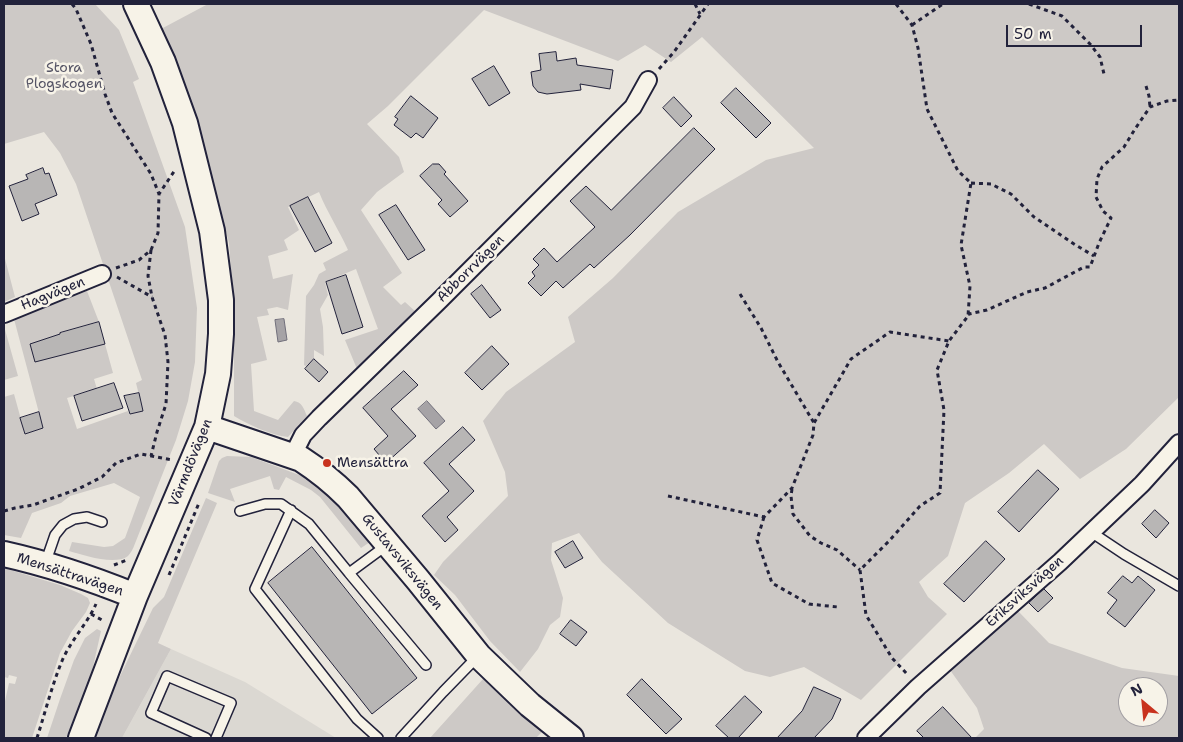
<!DOCTYPE html>
<meta charset="utf-8">
<style>
body{margin:0}
#map{position:relative;width:1183px;height:742px;overflow:hidden;background:#eae6de;font-family:"Shantell Sans",sans-serif}
canvas{display:block}
.frame{position:absolute;inset:0;border:5px solid #22223b;pointer-events:none}
.north{position:absolute;left:1118px;top:677px;width:50px;height:50px;box-sizing:border-box;background:#f7f3e8;border:1px solid #a29fa3;border-radius:50%;rotate:332deg;font-size:14px;font-weight:700;line-height:20px;text-align:center;color:#22223b}
.north::after{content:'';display:block;margin:auto;width:18px;height:22px;background:#c8321e;clip-path:polygon(50% 0,100% 100%,50% 72%,0 100%)}
.scale{position:absolute;left:1006px;top:25px;width:136px;height:22px;box-sizing:border-box;border:2px solid #22223b;border-top:0;padding-left:6px;font-size:15px;line-height:18px;white-space:nowrap;color:#22223b;-webkit-text-stroke:4px #f7f3e8;paint-order:stroke}
</style>
<div id="map">
<canvas width="1183" height="742"></canvas>
<div class="frame"></div>
<div class="north">N</div>
<div class="scale">50 m</div>
</div>
<script>
const g = document.querySelector('canvas').getContext('2d');
g.lineJoin = 'round';
function paint(path, color) {
  g.fillStyle = color;
  g.fill(path, 'evenodd');
}
function strokePath(path, color, width, dash) {
  g.strokeStyle = color;
  g.lineWidth = width;
  g.lineCap = dash ? 'butt' : 'round';
  g.setLineDash(dash || []);
  g.stroke(path);
}
function label(font, color, halo, rows, align = 'center') {
  g.font = font + ' "Shantell Sans",sans-serif';
  g.lineWidth = 5;
  g.setLineDash([]);
  g.textBaseline = 'middle';
  g.strokeStyle = halo;
  g.fillStyle = color;
  for (const [text, x, y, turn = 0] of rows) {
    g.save();
    g.translate(x, y);
    g.rotate((+turn || 0) * Math.PI / 180);
    g.textAlign = isNaN(turn) ? turn : align;
    if (halo) g.strokeText(text, 0, 0);
    g.fillText(text, 0, 0);
    g.restore();
  }
}
paint(new Path2D(`
 M171 649 245 682 336 738H122Z`), '#dbd8d2');
paint(new Path2D(`
 M4 4H95L119 30 139 79 133 82 185 227 197 308 195 362 188 401 176 440 134 546C133 549 130 554 128 556 115 566 83 555 69 551L72 542 104 547 113 546 125 538 140 497 114 483 70 496 61 503 32 513 21 538 4 535V397L14 394 25 434 43 428 14 319 87 291 99 322 60 333 65 354 105 344 113 373 94 379 97 389 67 398 77 429 128 411 130 414 143 411 136 383 142 380 76 184 60 153 44 132 4 144Z
 M208 4H1179V397L1126 449 1080 479 1044 444 1009 473 965 503 948 556 919 582 928 597 947 614 861 700 804 667 770 677 745 671 668 623 602 562 579 533 552 543 551 560 563 598 560 617 550 625 538 649 520 672 490 641 455 595 434 575 443 562 508 496 505 472 483 421 506 392 575 342 568 317 613 278 678 212 766 160 814 148 702 37 671 62 645 45 618 61 484 10 388 106 367 124 399 157 404 172 377 192 361 210 402 273 383 287 401 305 405 302 416 312 357 369 345 340 378 329 356 269 325 282 328 295 320 309 323 327 324 356 314 350V359L307 367 304 365 306 296 314 285 319 274 326 270 323 263 348 250C339 230 327 212 319 192L288 207 299 230 284 240 288 250 268 256 273 279 293 274 288 310 277 307 267 309 269 315 257 317 267 360 251 364 254 411 278 420 294 401C302 402 304 409 307 416L288 437C271 435 249 425 234 416V312L229 243 207 161 161 29Z
 M4 255 15 297 4 302Z
 M4 326 18 376 4 380Z
 M227 456 251 457 302 476 318 486 332 497 370 542 361 548 320 497 311 490 286 477 279 490 274 489 270 476 230 489 235 502 208 493 219 461 222 458Z
 M206 498 217 503 158 643 171 649 122 738H91L122 672 153 608 164 597Z
 M4 568 60 585 81 594 88 598 90 603 86 612 72 631 60 653 32 738H4V701H5L9 683 15 684 17 677 9 675 8 678 4 677Z
 M1018 611 1049 643 1122 668 1179 676V738H975L984 729 977 708 950 670ZM1128 687H1158V717H1128Z
 M97 629 101 631 91 676 66 738H47L60 699 74 660 85 638Z
 M483 679 544 730 536 738H430Z`), '#cdc9c6');
const water = new Path2D(`
 M284 319 287 340 278 342 275 320Z
 M427 401 445 421 436 429 418 409Z`);
paint(water, '#a6a3a6');
strokePath(water, '#716f7b', 1);
const building = new Path2D(`
 M556 52 557 61 576 58 577 65 613 70 610 89 580 84 581 90 547 94 538 92 533 86 531 72 541 70 539 54Z
 M494 66 510 93 489 106 472 79Z
 M736 88 771 123 756 138 721 103Z
 M411 96 438 118 423 138 416 133 411 138 394 125 398 119 395 117Z
 M674 97 692 116 681 127 663 108Z
 M694 128 715 149 630 235 594 268 590 264 563 288 556 281 541 296 528 283 535 276 532 272 539 265 533 259 544 248 557 262 595 227 570 201 586 186 611 210Z
 M433 164H439L446 172 444 174 468 201 450 217 438 204 442 200 420 176Z
 M43 168 45 174 49 173 57 195 35 204 39 214 22 221 9 186 28 179 26 175Z
 M308 197 332 243 315 252 290 206Z
 M396 205 425 250 408 260 379 215Z
 M346 275 363 327 342 334 326 282Z
 M482 285 501 310 490 318 471 294Z
 M99 322 105 344 35 362 30 344 60 334V333Z
 M492 346 509 364 482 390 465 373Z
 M314 359 328 372 319 382 305 369Z
 M404 371 418 385 391 409 416 436 386 463 374 449 388 436 363 408Z
 M114 383 123 408 82 421 74 396Z
 M139 393 143 411 130 414 124 396Z
 M39 412 43 428 25 434 20 418Z
 M463 427 475 440 449 464 474 491 447 517 458 530 445 542 422 516 449 491 424 463Z
 M1038 470 1059 489 1019 532 998 512Z
 M1155 510 1169 523 1156 538 1142 524Z
 M573 541 583 558 565 568 555 552Z
 M986 541 1005 559 964 602 944 584Z
 M312 547 417 678 372 714 268 583Z
 M1123 576 1132 583 1138 576 1155 590 1125 627 1107 613 1117 600 1108 593Z
 M1044 589 1053 598 1038 612 1029 603Z
 M571 620 587 632 576 646 560 634Z
 M642 679 682 719 666 734 627 695Z
 M814 687 841 699 832 719 814 738H777L802 711Z
 M745 696 762 712 738 738H729L716 726Z
 M943 707 972 738H924L917 731Z`);
paint(building, '#b8b6b5');
strokePath(building, '#22223b', 1);
const lane = new Path2D(`
 M291 510 255 589 357 719 378 738
 M240 511 265 504H281L309 524 349 573 387 545
 M1091 532 1124 554 1179 586
 M45 564 55 535 63 525 74 519 87 517 102 522
 M349 573 426 665
 M206 738 151 713 167 676 231 703 216 738
 M401 738 443 692 478 656`);
const street = new Path2D(`
 M4 314 102 274
 M293 455 303 435 319 418 439 301 633 107 648 80
 M866 738 918 687 1060 562 1142 484 1179 443`);
const secondary = new Path2D(`
 M207 427 301 459C318 470 334 483 348 497L418 580 479 656 530 705 571 738
 M4 554C49 564 93 579 135 596
 M81 738 135 596 207 427 218 374 221 334V300L212 231 185 123 163 62 136 4`);
strokePath(lane, '#22223b', 12);
strokePath(street, '#22223b', 20);
strokePath(secondary, '#22223b', 28);
strokePath(new Path2D(`
 M72 4 76 9 91 44 105 94 112 113 151 174 159 194
 M695 4 700 14
 M896 4 912 25 918 48 927 109 958 171 971 183 961 245 970 286 968 316 949 341 937 370 944 410 940 493 920 506 889 541 860 570 866 615 892 658 908 675
 M1029 4 1062 16 1090 44 1100 57 1104 74
 M912 25 943 4
 M659 69 674 52 708 4
 M1146 86 1149 96 1150 107
 M971 183 991 184 1011 194 1034 217 1074 244 1094 256
 M151 250 148 276 152 297 165 335 168 362 166 404 157 432 151 456
 M116 268 139 260 151 250 158 233 159 194 175 170
 M117 277 152 297
 M740 294 761 328 778 362 814 423
 M968 315 969 314 987 310 1027 292 1045 288 1084 267H1090L1099 243 1111 218 1103 211 1096 197 1097 179 1102 167 1124 147 1135 129 1150 107 1167 101 1179 100
 M792 489 791 496 793 514 810 536 821 543 837 550 860 570
 M668 496 764 517 792 488 813 435 814 423 851 359 890 332 949 341
 M4 511 15 508 33 505 78 489 102 477 116 463 141 454 172 460
 M764 517 757 540 772 583 809 604 838 607
 M114 565 127 560
 M169 575 199 503
 M91 614 102 620
 M37 738C45 713 52 685 62 661 71 640 87 624 96 604`), '#22223b', 3, [4, 4]);
strokePath(lane, '#f7f3e8', 9);
strokePath(street, '#f7f3e8', 16);
strokePath(secondary, '#f7f3e8', 24);
for (const [x, y, r, color] of [
 [327,463,5,"#c8321e"]
]) {
  const dot = new Path2D();
  dot.arc(x, y, r, 0, 2 * Math.PI);
  g.fillStyle = color;
  g.fill(dot);
  strokePath(dot, '#f7f3e8', 2);
}
label('14px', '#555465', '#f7f3e8', [
 ["Stora",64,68],
 ["Plogskogen",64,84]
]);
label('14px', '#22223b', '#f7f3e8', [
 ["Abborrvägen",471,269,-45],
 ["Hagvägen",53,294,-22],
 ["Värmdövägen",191,463,-68],
 ["Gustavsviksvägen",402,562,51],
 ["Mensättravägen",70,575,18],
 ["Eriksviksvägen",1025,592,-42]
]);
label('14px', '#22223b', '#f7f3e8', [
 ["Mensättra",337,463]
], 'left');
</script>
